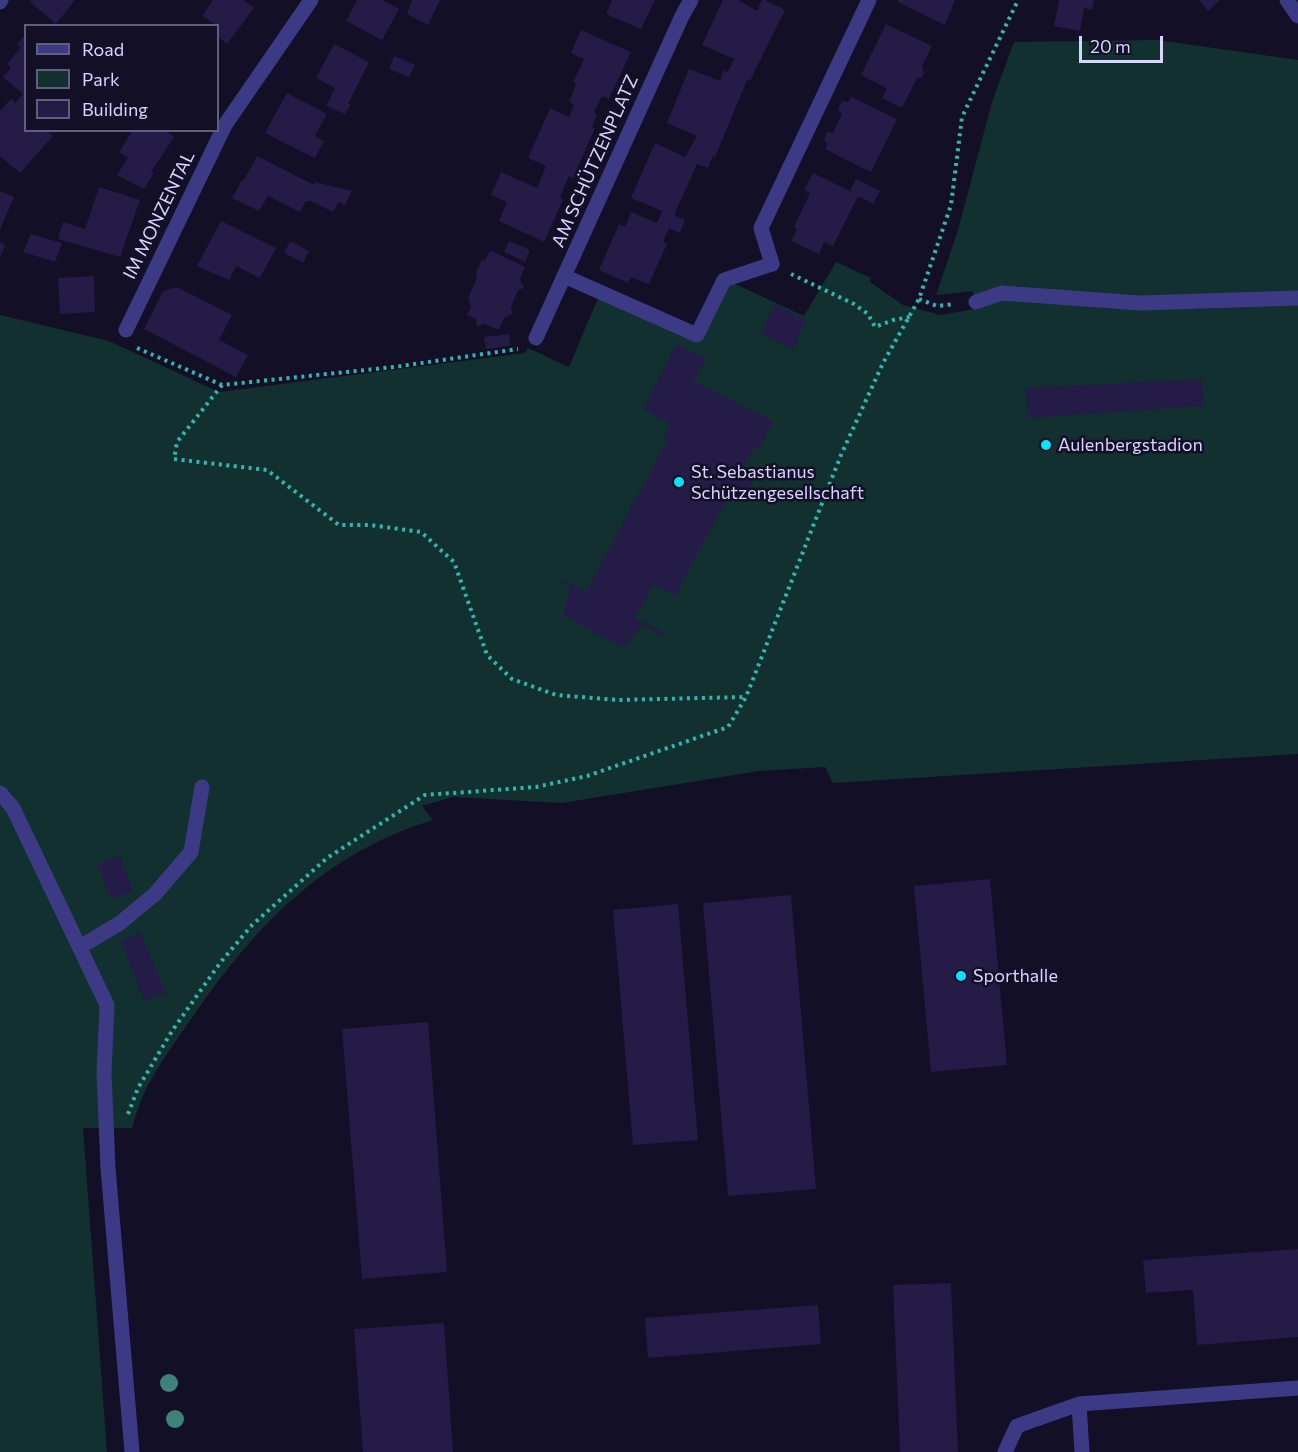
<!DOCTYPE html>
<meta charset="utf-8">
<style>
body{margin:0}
#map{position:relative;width:1298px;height:1452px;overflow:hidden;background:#130f26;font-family:Commissioner,sans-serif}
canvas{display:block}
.legend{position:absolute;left:24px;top:24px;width:195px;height:108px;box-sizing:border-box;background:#130f26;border:2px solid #625e7d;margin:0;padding:8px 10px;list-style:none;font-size:18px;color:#d9d4ff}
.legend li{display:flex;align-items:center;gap:12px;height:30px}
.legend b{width:30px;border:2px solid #625e7d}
.scale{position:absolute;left:1079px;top:36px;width:84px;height:27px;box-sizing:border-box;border:3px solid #d9d4ff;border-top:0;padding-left:8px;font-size:18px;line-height:21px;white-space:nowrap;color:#d9d4ff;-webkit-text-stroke:4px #130f26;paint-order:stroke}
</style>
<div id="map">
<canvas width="1298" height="1452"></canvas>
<ul class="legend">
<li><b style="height:8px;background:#3d3a85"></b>Road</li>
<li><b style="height:16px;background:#12302f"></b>Park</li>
<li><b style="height:16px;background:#241b47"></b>Building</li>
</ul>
<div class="scale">20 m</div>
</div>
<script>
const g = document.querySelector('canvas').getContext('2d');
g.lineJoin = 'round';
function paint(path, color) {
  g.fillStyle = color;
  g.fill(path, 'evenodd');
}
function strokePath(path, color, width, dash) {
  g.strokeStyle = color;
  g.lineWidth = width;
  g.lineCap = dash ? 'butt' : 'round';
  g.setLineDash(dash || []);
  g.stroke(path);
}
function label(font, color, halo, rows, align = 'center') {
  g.font = font + ' Commissioner,sans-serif';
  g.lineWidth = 5;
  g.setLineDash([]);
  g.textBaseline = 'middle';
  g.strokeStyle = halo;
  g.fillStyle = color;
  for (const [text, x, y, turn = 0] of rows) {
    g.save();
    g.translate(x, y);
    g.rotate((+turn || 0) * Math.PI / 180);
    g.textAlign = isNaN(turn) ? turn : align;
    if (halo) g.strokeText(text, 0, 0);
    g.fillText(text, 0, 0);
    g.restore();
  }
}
paint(new Path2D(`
 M1157 40 1298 60V754L833 783 825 767 759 771 562 803 453 797 422 806 433 820C326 853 258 923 196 1012 179 1037 160 1062 146 1089 140 1101 136 1115 132 1128H83L107 1452H0V315L109 341 219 392 525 353 528 348 569 367 598 298 701 342 731 282 804 316 836 262 871 278 870 282 903 305 941 315 974 309 973 291 936 295 958 230 992 102 1014 42Z`), '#12302f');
paint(new Path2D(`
 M32 0H75L56 24 30 2Z
 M213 0H243L254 8 227 44 218 37V26L202 16Z
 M357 0H382L399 9 382 40 346 21Z
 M412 0H440L428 25 407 14Z
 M612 0H655L641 29 606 14Z
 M723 0H738L757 11 762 0H765L785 10 750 81 747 80 715 157 713 156 708 168 697 164 674 215 685 220 680 233 669 228 663 242 667 244 649 284 631 277 628 283 599 270 619 224 625 227 631 212 657 223 662 211 631 198 655 143 685 157 697 136 667 123 689 69 720 81 724 70 728 72 734 59 702 45Z
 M898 0H955L945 25 898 2Z
 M1059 0H1094L1092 10 1084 8 1080 31 1054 26Z
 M1199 0H1220L1208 11Z
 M886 24 932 46 922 66 924 73 922 77 917 78 902 108 882 98 887 88 861 75Z
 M581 30 631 52 609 99 602 96 594 113 597 115 592 127 595 128 573 178 569 176 564 187 560 198 563 200 544 242 499 221 507 202 491 195 501 172 537 188 546 166 528 158 550 108 569 117 574 105 569 102 576 84 573 82 584 59 571 53Z
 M26 34V130H46L53 136 20 173 0 156V111L11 99 15 103 23 94 3 77 11 68 7 64 21 47 17 44Z
 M334 44 369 62 348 104H351L345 114 326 106 335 88 316 78Z
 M394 56 415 65 409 77 389 69Z
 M287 93 327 114 315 136 324 141 315 158 265 133Z
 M851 97 897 119 871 172 825 149 827 144 824 140 827 132 833 133 842 114 838 110 842 101 848 102Z
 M133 130H164L174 137 151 172 154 173 144 189 117 175 128 158 119 152Z
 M257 156 314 185 315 182 352 191 345 205 339 202 333 212 311 201H306L300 212 268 196 259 211 232 198 242 180H244Z
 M813 173 850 191 856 179 880 191 873 204 858 196 833 246 824 242 819 254 791 241 797 229 794 227 810 193 804 190Z
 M99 187 140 200 120 257 58 239 63 222 85 229Z
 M0 191 14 197 0 230Z
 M221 221 276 248 260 278 236 266 229 280 197 266Z
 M31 234 62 243 55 262 23 252Z
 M290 241 309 251 303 263 284 253Z
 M509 241 530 250 525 262 504 252Z
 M0 242 5 245 0 258Z
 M490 250 525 267 520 279 524 288 518 290 511 307 513 314 504 318 499 330 485 324 477 327 476 319 467 315 471 307 468 298 477 278 476 273 481 261 485 260Z
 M94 276 95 312 60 314 58 278Z
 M177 287 232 315 219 340 248 355 236 377 144 329 163 291Z
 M775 304 806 320 793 349 760 333Z
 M509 334 510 346 486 349 484 337Z
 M677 344 706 359 694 381 773 422 759 450 754 447 740 474 753 481 744 499 731 491 675 596 653 585 635 618 667 635 665 637 643 625 623 648 563 615 571 586 561 582 562 579 586 592 666 442 662 440 671 425 643 409Z
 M1202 379 1204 406 1028 418 1026 388Z
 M120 856 133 891 110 899 98 864Z
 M990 879 1007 1065 931 1072 914 886Z
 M791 895 816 1189 728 1196 703 903Z
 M678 904 698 1140 633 1145 613 910Z
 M141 933 165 993 144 1001 121 940Z
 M428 1022 447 1272 362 1279 342 1029Z
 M1298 1249V1337L1197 1345 1193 1290 1146 1293 1143 1260Z
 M951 1283 958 1452H900L893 1285Z
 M818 1305 821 1344 648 1358 645 1318Z
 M444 1323 453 1452H363L354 1329Z`), '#241b47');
strokePath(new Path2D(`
 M791 274 854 304 868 314 875 327 893 320 910 317
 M919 299 937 306 955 304
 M137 348 222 385 394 367 518 349
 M222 385 177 442 174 459 267 470 339 525H370L421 532 454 562 487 655 512 679 556 695 618 700 745 697
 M128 1114 138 1088 172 1031 220 963 252 925 327 858 425 795 536 787 587 776 728 727 746 697 841 455 883 363 919 299 951 205 962 117 1018 0`), '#2fb8b0', 4, [3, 4.5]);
strokePath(new Path2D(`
 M564 276 697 335 724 280 772 264
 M976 302 1002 293 1140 303 1298 298
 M0 793 13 808 107 1005 104 1073 108 1168 132 1452
 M80 947 120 923 155 894 191 852 202 787
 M1079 1404 1082 1452
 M1005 1452 1017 1426 1079 1404 1298 1388`), '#3d3a85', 15);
strokePath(new Path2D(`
 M0 2 1 0
 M772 264 761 228 869 0
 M126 330 225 125 311 0
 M536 338 682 16 691 0`), '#3d3a85', 15);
strokePath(new Path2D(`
 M1287 0 1298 16`), '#3d3a85', 15);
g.fillStyle = '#3d827b';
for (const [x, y] of [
 [169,1383],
 [175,1419]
]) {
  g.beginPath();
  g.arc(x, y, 9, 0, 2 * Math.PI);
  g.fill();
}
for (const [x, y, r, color] of [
 [1046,445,6,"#00e5ff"],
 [679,482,6,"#00e5ff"],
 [961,976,6,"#00e5ff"]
]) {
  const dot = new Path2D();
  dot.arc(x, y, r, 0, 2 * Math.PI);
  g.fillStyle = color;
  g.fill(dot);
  strokePath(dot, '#130f26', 2);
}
label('18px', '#d9d4ff', '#130f26', [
 ["AM SCHÜTZENPLATZ",595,161,-66],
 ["IM MONZENTAL",159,215,-64]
]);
label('18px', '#d9d4ff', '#130f26', [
 ["Aulenbergstadion",1058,445],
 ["St. Sebastianus",691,472],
 ["Schützengesellschaft",691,493],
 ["Sporthalle",973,976]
], 'left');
</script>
